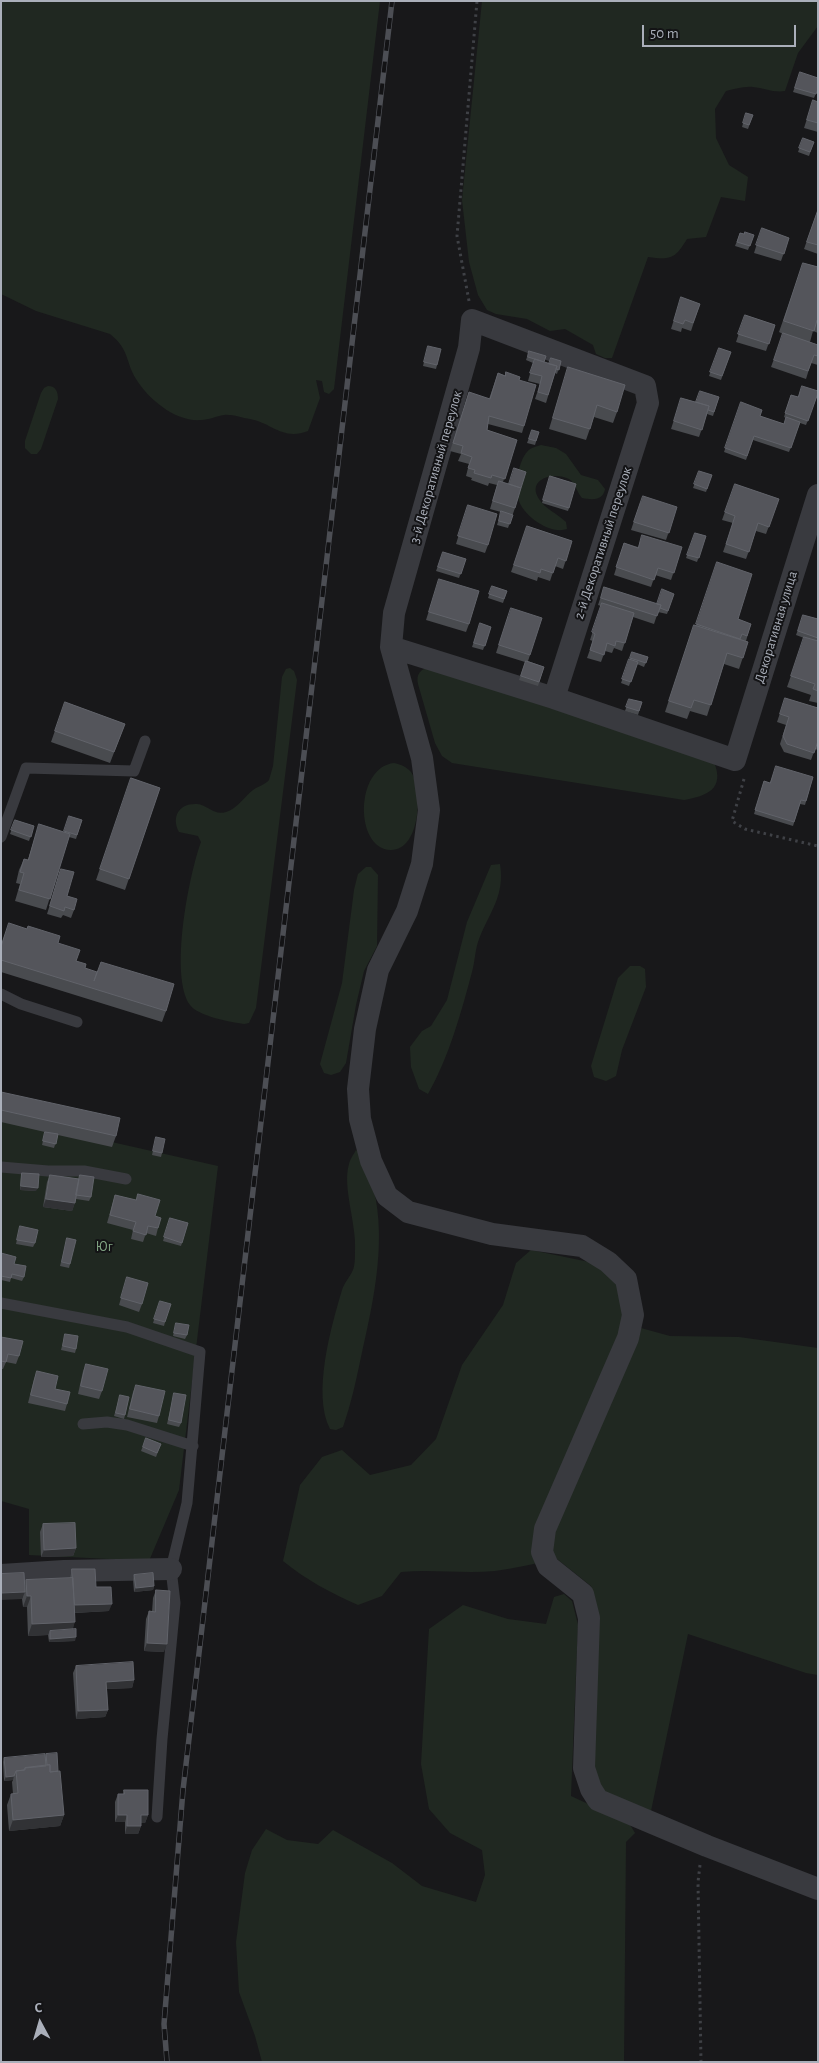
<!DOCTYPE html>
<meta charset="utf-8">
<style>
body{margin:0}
#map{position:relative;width:819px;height:2063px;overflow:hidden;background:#18181a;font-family:"Alegreya Sans",sans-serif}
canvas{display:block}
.frame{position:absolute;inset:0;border:2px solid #aaafba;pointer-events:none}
.north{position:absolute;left:15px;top:1998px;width:50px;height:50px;-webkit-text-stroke:4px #131315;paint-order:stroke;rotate:354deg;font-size:14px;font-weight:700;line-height:20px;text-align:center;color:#aaafba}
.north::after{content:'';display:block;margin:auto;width:18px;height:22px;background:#aaafba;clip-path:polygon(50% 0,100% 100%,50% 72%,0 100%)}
.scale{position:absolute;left:642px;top:25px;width:154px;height:22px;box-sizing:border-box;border:2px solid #aaafba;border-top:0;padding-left:6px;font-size:15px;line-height:18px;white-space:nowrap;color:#aaafba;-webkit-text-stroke:4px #131315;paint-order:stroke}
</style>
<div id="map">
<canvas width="819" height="2063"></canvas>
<div class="frame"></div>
<div class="north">С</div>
<div class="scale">50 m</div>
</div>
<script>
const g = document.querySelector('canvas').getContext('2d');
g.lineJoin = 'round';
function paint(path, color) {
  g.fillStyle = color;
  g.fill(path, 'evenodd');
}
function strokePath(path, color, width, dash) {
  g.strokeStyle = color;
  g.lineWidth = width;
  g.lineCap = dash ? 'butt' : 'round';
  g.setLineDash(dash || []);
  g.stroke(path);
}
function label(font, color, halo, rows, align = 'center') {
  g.font = font + ' "Alegreya Sans",sans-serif';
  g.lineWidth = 4;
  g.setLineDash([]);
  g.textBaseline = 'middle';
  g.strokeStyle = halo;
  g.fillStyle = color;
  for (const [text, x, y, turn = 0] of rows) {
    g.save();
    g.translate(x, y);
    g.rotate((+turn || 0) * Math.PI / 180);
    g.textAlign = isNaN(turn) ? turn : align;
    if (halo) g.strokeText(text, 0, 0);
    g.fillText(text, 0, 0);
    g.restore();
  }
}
paint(new Path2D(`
 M1 1H380L334 389 329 394 324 392 322 381 316 380 320 398 308 431C283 441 272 423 250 419 242 418 232 414 224 415 216 416 209 420 201 420 176 422 149 400 136 379 125 361 130 350 110 334L36 311 1 294Z
 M482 1H818V26L798 53 785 91C774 93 764 88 753 87 744 86 735 89 726 91L715 109 716 138 729 165 748 177 745 201 721 197 706 237 687 239C675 259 671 260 648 257L612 358H605L596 354 593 345 565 329 550 331 527 319 496 314 487 310 478 295 469 262 462 200Z
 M48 386C56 386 58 392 58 399L41 449 37 454H31L25 448V441L41 393 44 388Z
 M541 445 556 448 566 454 581 475 598 480 605 489C603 501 592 500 582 498 577 493 575 482 569 479 554 471 526 479 539 499 545 509 558 514 566 522L567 529C550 535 524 516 519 501 514 488 518 458 530 449 533 447 538 446 541 445Z
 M431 667 714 762C725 789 707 796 684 800L452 763 442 756 435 743 418 684C416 674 420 669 431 667Z
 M290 668 294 671 297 680 256 1008 249 1023 244 1024C230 1022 198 1016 190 1005 169 976 189 874 201 842L198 836 179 832C171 817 179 803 197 804 208 805 214 816 226 812 237 809 244 797 253 790 258 786 265 785 269 780L273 766 282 677 286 669Z
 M394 763C400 764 407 767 411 772 423 789 421 850 391 850 354 849 355 767 394 763Z
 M500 864C505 896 490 911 479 939 475 949 475 962 472 972 461 1013 449 1057 428 1094L419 1089 411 1067 410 1047 422 1031 431 1026 447 1000 467 922 491 865Z
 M366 867H371L378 875 377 946 364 971 356 1005 346 1063 340 1072 331 1075 324 1073 320 1064 342 983 354 890 358 874Z
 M630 966H640L645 969 646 987 622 1050 616 1076 606 1081 594 1077 591 1066 618 978Z
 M1 1117 218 1166 179 1490 149 1561 29 1555V1509L1 1501Z
 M356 1150C365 1157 366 1165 370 1176 389 1234 374 1299 361 1357 356 1381 351 1404 343 1427L336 1430 330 1429C312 1394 331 1327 342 1290 344 1283 350 1277 353 1270 355 1265 355 1257 355 1251 357 1225 342 1187 349 1164 350 1159 354 1154 356 1150Z
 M531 1250 594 1263 617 1281 630 1325 670 1336 739 1337 818 1348V1675L806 1673 688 1634 651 1811 605 1797 589 1765 595 1615 591 1586 557 1559C537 1563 516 1568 495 1571 464 1574 432 1569 401 1572L382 1596 358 1605C331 1593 306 1580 283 1561L300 1485 322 1457 342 1450 370 1475 411 1465 436 1439 462 1365 503 1305 516 1263Z
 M564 1594 572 1601 578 1625 571 1796 629 1823 635 1833 626 1842 624 2062H262L255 2036 239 1992 236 1942 245 1873 252 1850 266 1829 287 1840 318 1844 333 1830 392 1863 422 1886 476 1902 485 1875 482 1850 450 1833 429 1809 421 1764 429 1629 463 1605 508 1619 546 1624 554 1597Z`), '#202821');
strokePath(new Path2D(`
 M469 301 457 236 477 1
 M744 779 732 821 745 829 818 846
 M700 1865 698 1882 701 2062`), '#3f4146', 3, [2.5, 4]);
strokePath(new Path2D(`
 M1 837 26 768 134 771 145 741
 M1 994 21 1004 77 1022
 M1 1167 48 1171H84L126 1179
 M1 1303 127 1327 200 1352 187 1503 171 1569 175 1603 162 1739 157 1817
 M83 1424 107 1422 127 1425 193 1446`), '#393a3f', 11);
strokePath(new Path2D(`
 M391 647 554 698 735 760 818 495
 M554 698 648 403 645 386 472 320 469 348 394 613 391 647 422 758 429 810 422 864 407 911 378 970 365 1029 358 1089 360 1119 371 1161 387 1196 408 1212 492 1234 582 1246 608 1262 626 1279 633 1315 628 1338 545 1529 542 1552 548 1566 583 1594 589 1618 584 1768 591 1789 598 1800 707 1846 818 1889
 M1 1575 64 1571 171 1569`), '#393a3f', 22);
const rail = new Path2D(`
 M167 2062 164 2024 183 1790 392 1`);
strokePath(rail, '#4c4e54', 5.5);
strokePath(rail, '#131315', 4, [11]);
paint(new Path2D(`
 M800 72 818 89 814 98 793 92Z
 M813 100 818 102V132L804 128Z
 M746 113 753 115 748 129 742 127Z
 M803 138 814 142 809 156 798 152Z
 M818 209V254L804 249Z
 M762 228 789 238 781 261 754 253Z
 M740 233 744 234 754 235 748 250 735 246Z
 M803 263 818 267V333L813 331 810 342 818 345V365L811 363 806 379 771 367 783 334 779 332Z
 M681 297 700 304 691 331 682 328 681 332 671 329Z
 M745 315 775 325 766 351 736 342Z
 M428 346 437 365 436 369 423 366Z
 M719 348 731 352 721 380 709 376Z
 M529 351 544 362 549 364 561 361 557 374 555 373 546 403 535 399 540 384 528 381 533 363 526 360Z
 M568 367 617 412 613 423 594 417 586 440 549 429Z
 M498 373 519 380 524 426 522 433 488 424 487 430 517 440 503 482 515 508 508 528 497 525 501 512 490 509 497 485 489 483 488 486 471 480 472 478 466 476 469 464 458 461 461 454 450 451 469 392 489 399Z
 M818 393 806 425 800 423 789 452 753 440 746 460 724 452 741 402 760 416 784 424 786 418 784 417 791 395 798 397Z
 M719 397 713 416 707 414 699 437 671 429 681 398 696 402Z
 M532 430 539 432 535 445 527 443Z
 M699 471 712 475 706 492 693 488Z
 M550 476 576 484 568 511 542 503Z
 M735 484 779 499 766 534 756 531 746 559 723 552 733 523 722 520Z
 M640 503 677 507 666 540 631 530Z
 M468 505 488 545 485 553 456 544Z
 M527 526 572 541 563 569 555 566 550 581 538 577 537 581 511 572Z
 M695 533 706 536 697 562 686 558Z
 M624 543 638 547H682L671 580 655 575 651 587 614 575Z
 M443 552 466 559 459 578 436 571Z
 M717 562 738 619 751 624 746 641 748 642 739 669 724 664 707 716 690 711 687 719 665 712 690 636 694 625 696 626Z
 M439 579 469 624 466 632 426 620Z
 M492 586 507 591 503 603 488 598Z
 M604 587 657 604 674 594 667 614 658 612 654 624 633 617 622 651 614 648 612 653 605 651 601 662 587 658 593 641 590 640 601 606 598 605Z
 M803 615 818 619V703L809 701 811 695 787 687 804 638 796 635Z
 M508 616 530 655 528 661 544 667 538 686 519 680 525 662 496 653Z
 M480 623 491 627 483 650 472 647Z
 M632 652 648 657 644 667 637 664 629 686 621 683Z
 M785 698 818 708V750L815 749 811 760 784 752 780 744 786 725 777 722Z
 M629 699 642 702 638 715 625 711Z
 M65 702 125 724 110 763 51 742Z
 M813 777 805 805 800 804 793 826 754 814 764 781 770 783Z
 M131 778 160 788 125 890 96 880Z
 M69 816 82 820 76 839 69 837 46 910 15 901 20 884 16 883 19 870 24 859 28 860 39 824 64 832Z
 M15 820 34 826 29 841 10 834Z
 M61 869 67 896 74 910 71 918 63 915 61 918 47 914Z
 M9 923 58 943 76 961 85 968 166 1011 162 1022 1 972V945Z
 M1 1092 116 1136 112 1147 58 1135 54 1148 42 1145 45 1132 1 1122Z
 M156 1137 162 1153 161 1157 152 1155Z
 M22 1173 36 1191 20 1190 21 1177Z
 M50 1175 79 1179 80 1175 91 1197 89 1201 76 1199 72 1211 43 1207 47 1182Z
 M138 1194 155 1216 158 1228 156 1236 146 1233 143 1242 131 1239 133 1230 107 1223 115 1195 136 1200Z
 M170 1218 188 1223 181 1246 163 1241Z
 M20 1226 35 1243 33 1247 16 1244Z
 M67 1238 70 1264 69 1268 60 1266Z
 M1 1253 24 1277 22 1281 11 1278 10 1282 1 1280Z
 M127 1277 142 1304 139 1312 119 1305Z
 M160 1301 165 1322 164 1326 153 1323Z
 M176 1323 187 1335 185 1339 173 1336Z
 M65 1334 76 1349 75 1353 61 1350Z
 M1 1337 19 1356 16 1364 6 1362 3 1369H1Z
 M86 1364 102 1391 99 1399 78 1394 83 1371Z
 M37 1371 67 1404 65 1411 28 1403 34 1379Z
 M136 1385 159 1416 157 1423 127 1417 133 1392Z
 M174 1393 181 1423 179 1427 167 1424Z
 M120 1395 125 1415 124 1419 114 1416Z
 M146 1438 161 1444 156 1457 141 1451Z
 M43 1524 76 1548 73 1556 41 1557 40 1532Z
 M72 1569 96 1587 109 1611 75 1613 73 1629 75 1641 49 1642 48 1635 28 1636 27 1607H23L22 1599 25 1585 26 1580 70 1578Z
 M134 1575 154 1586 153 1590 134 1592 133 1579Z
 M156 1590 164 1652 144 1651 146 1619 149 1611 152 1612 153 1598Z
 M76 1666 134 1680 132 1688 107 1689 108 1710 105 1717 76 1719 73 1673Z
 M46 1754 58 1771 64 1815 60 1826 9 1831 7 1805 11 1794H13L12 1782 13 1780 4 1781 3 1762 4 1758 45 1757Z
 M124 1790 148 1815 145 1823H141V1826L138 1834H125V1822H115V1802L118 1794H123Z`), '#494b4f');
paint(new Path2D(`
 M21 1186 38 1188 36 1191 20 1190Z
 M46 1199 75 1203 72 1211 43 1207Z
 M76 1548 73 1556 41 1557 44 1550Z
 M154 1586 153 1590 134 1592 136 1588Z
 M25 1592 22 1599 1 1600V1593Z
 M27 1596H31L27 1607H23Z
 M112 1604 109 1611 71 1613 74 1605Z
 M75 1622 71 1633 50 1631 48 1635 28 1636 32 1624Z
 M76 1637 75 1641 49 1642 50 1639Z
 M147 1643 167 1644 164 1652 144 1651Z
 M134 1680 132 1688 104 1689 106 1682Z
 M108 1710 105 1717 76 1719 78 1711Z
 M14 1776 13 1780 4 1781 6 1777Z
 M64 1815 60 1826 9 1831 13 1820Z
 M118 1815H127L125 1822H115Z
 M141 1815H148L145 1823H138Z
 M127 1826H141L138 1834H125Z`), '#313235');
const building = new Path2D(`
 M800 72 818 78V89L816 94 795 88Z
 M813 100 818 102V123L807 120Z
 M746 113 753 115 749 125 743 123Z
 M803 138 814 142 810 152 799 148Z
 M818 210V245L807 242Z
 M762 228 789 238 784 254 756 245Z
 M745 232 754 235 750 246 737 242 740 233 744 234Z
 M803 263 818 267V320H817L814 331 784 321Z
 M681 297 700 304 693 323 685 320 683 324 674 321Z
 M745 315 775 325 769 344 738 334Z
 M783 333 818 345V356L814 355 808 371 774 360Z
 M428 346 441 349 437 365 424 362Z
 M719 348 731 352 722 376 710 372Z
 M529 351 546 356 544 362 528 357Z
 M551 358 561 361 559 370 556 369 557 366 549 364Z
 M535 359 557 366 548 395 538 392 542 376 530 373Z
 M568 367 625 385 617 412 597 405 590 429 553 418Z
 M506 372 520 377 519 380 536 385 524 426 489 416 487 430 517 440 505 479 492 475 491 478 474 473 475 470 468 468 472 457 461 453 463 446 453 443 469 392 490 399 498 373 505 376Z
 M802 386 818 391V393L808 421 785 413 791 395 798 397Z
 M700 391 719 397 714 412 708 410 709 406 696 402Z
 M681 398 709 406 702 430 674 421Z
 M741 402 762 410 760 416 784 424 786 417 800 422 791 448 754 436 747 456 725 448Z
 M532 430 539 432 536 441 529 439Z
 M514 468 526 472 521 488 509 484Z
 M699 471 712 475 707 489 694 484Z
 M550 476 576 484 569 508 543 500Z
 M499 481 521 488 515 508 493 501Z
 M735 484 779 499 769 527 758 523 749 552 726 544 735 516 725 512Z
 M643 496 677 507 669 533 634 522Z
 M468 505 497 514 488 545 458 536Z
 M501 511 513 515 510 524 499 521Z
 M527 526 572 541 566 561 558 558 553 573 541 569 540 573 514 565Z
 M695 533 706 536 699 558 687 555Z
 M642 535 682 547 674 573 658 568 654 580 616 567 624 543 638 548Z
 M443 552 466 559 461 574 438 567Z
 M717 562 752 574 738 619 751 624 747 636 742 634 740 639 696 624Z
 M439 579 479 591 469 624 429 612Z
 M492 586 507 591 504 599 489 594Z
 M604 587 661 605 657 616 601 598Z
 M662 589 674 594 668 611 660 608 661 605 657 604Z
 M602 603 634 613 625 643 616 641 615 646 607 643 604 655 590 650 595 634 592 632Z
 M511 608 542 618 530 655 499 645Z
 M803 615 818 619V638L798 631Z
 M480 623 491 627 485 646 474 643Z
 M694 625 748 642 743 658 727 653 711 705 694 700 691 708 669 701Z
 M804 637 818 641V691L813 689 815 684 791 676Z
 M632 652 648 657 646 663 630 658Z
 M629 659 638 662 631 682 622 679Z
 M526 661 544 667 539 682 521 676Z
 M785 698 818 708V741L814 753 787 744 783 736 789 717 780 714Z
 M629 699 642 702 639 711 626 707Z
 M65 702 125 724 114 752 55 731Z
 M776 766 813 777 806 801 801 800 794 822 755 810 764 781 770 783Z
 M131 778 160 788 129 879 100 869Z
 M69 816 82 820 77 835 64 831Z
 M15 820 34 826 31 837 11 830Z
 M39 824 70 834 50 899 19 890 24 873 20 872 24 859 28 860Z
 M61 869 74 872 67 896 77 899 74 910 65 907 64 911 50 906Z
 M9 923 27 929 28 926 60 936 58 943 80 950 76 961 86 964 85 968 97 972 94 981 101 962 174 984 166 1011 1 960V947Z
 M1 1092 120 1118 116 1136 1 1110Z
 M45 1132 58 1134 56 1144 43 1141Z
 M156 1137 165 1139 162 1153 153 1151Z
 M22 1173 39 1174 38 1188 21 1186Z
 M50 1175 79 1179 75 1203 46 1199Z
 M80 1175 94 1177 91 1197 76 1195Z
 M138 1194 160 1200 155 1216 161 1218 158 1228 148 1226 146 1235 133 1231 136 1222 110 1215 115 1195 136 1200Z
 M170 1218 188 1223 182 1243 164 1237Z
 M20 1226 38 1230 35 1243 17 1240Z
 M67 1238 76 1240 70 1264 62 1262Z
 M1 1253 16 1257 14 1264 26 1266 24 1277 12 1274 11 1278 1 1276Z
 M127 1277 148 1283 142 1304 121 1298Z
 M160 1301 171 1304 165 1322 154 1319Z
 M176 1323 189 1325 187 1335 174 1333Z
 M65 1334 78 1336 76 1349 63 1346Z
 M1 1337 23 1341 19 1356 8 1354 6 1362 1 1361Z
 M86 1364 108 1369 102 1391 81 1386Z
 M37 1371 58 1376 55 1389 70 1392 67 1404 31 1395Z
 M136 1385 165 1391 159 1416 130 1409Z
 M174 1393 186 1395 181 1423 169 1420Z
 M120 1395 129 1397 125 1415 116 1413Z
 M146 1438 161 1444 157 1453 143 1447Z
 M75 1523 76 1548 44 1550 43 1524Z
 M72 1569H95L96 1587H111L112 1604 75 1605Z
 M24 1573 25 1592 1 1593V1574Z
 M153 1573 154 1586 136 1588 134 1575Z
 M73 1578 75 1622 32 1624 31 1596H27L26 1580Z
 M156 1590 170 1591 167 1644 147 1643 149 1611 155 1612Z
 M76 1629V1637L50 1639V1631Z
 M133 1662 134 1680 106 1682 108 1710 78 1711 76 1666Z
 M57 1753 58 1771 50 1772V1765H47L46 1754Z
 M45 1754 46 1766 25 1768 24 1770 16 1771 14 1776 6 1777 4 1758Z
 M50 1765V1772L60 1771 64 1815 13 1820 11 1794 18 1793 16 1771 25 1770V1768Z
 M124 1790H148V1815H141V1826H127V1815H118V1794H124Z`);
paint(building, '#54555b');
strokePath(building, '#61636a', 1);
label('14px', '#aaafba', '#131315', [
 ["3-й Декоративный переулок",436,467,-74],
 ["2-й Декоративный переулок",603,543,-72],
 ["Декоративная улица",776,627,-73]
]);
label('14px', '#81a483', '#131315', [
 ["Юг",104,1247]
]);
</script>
